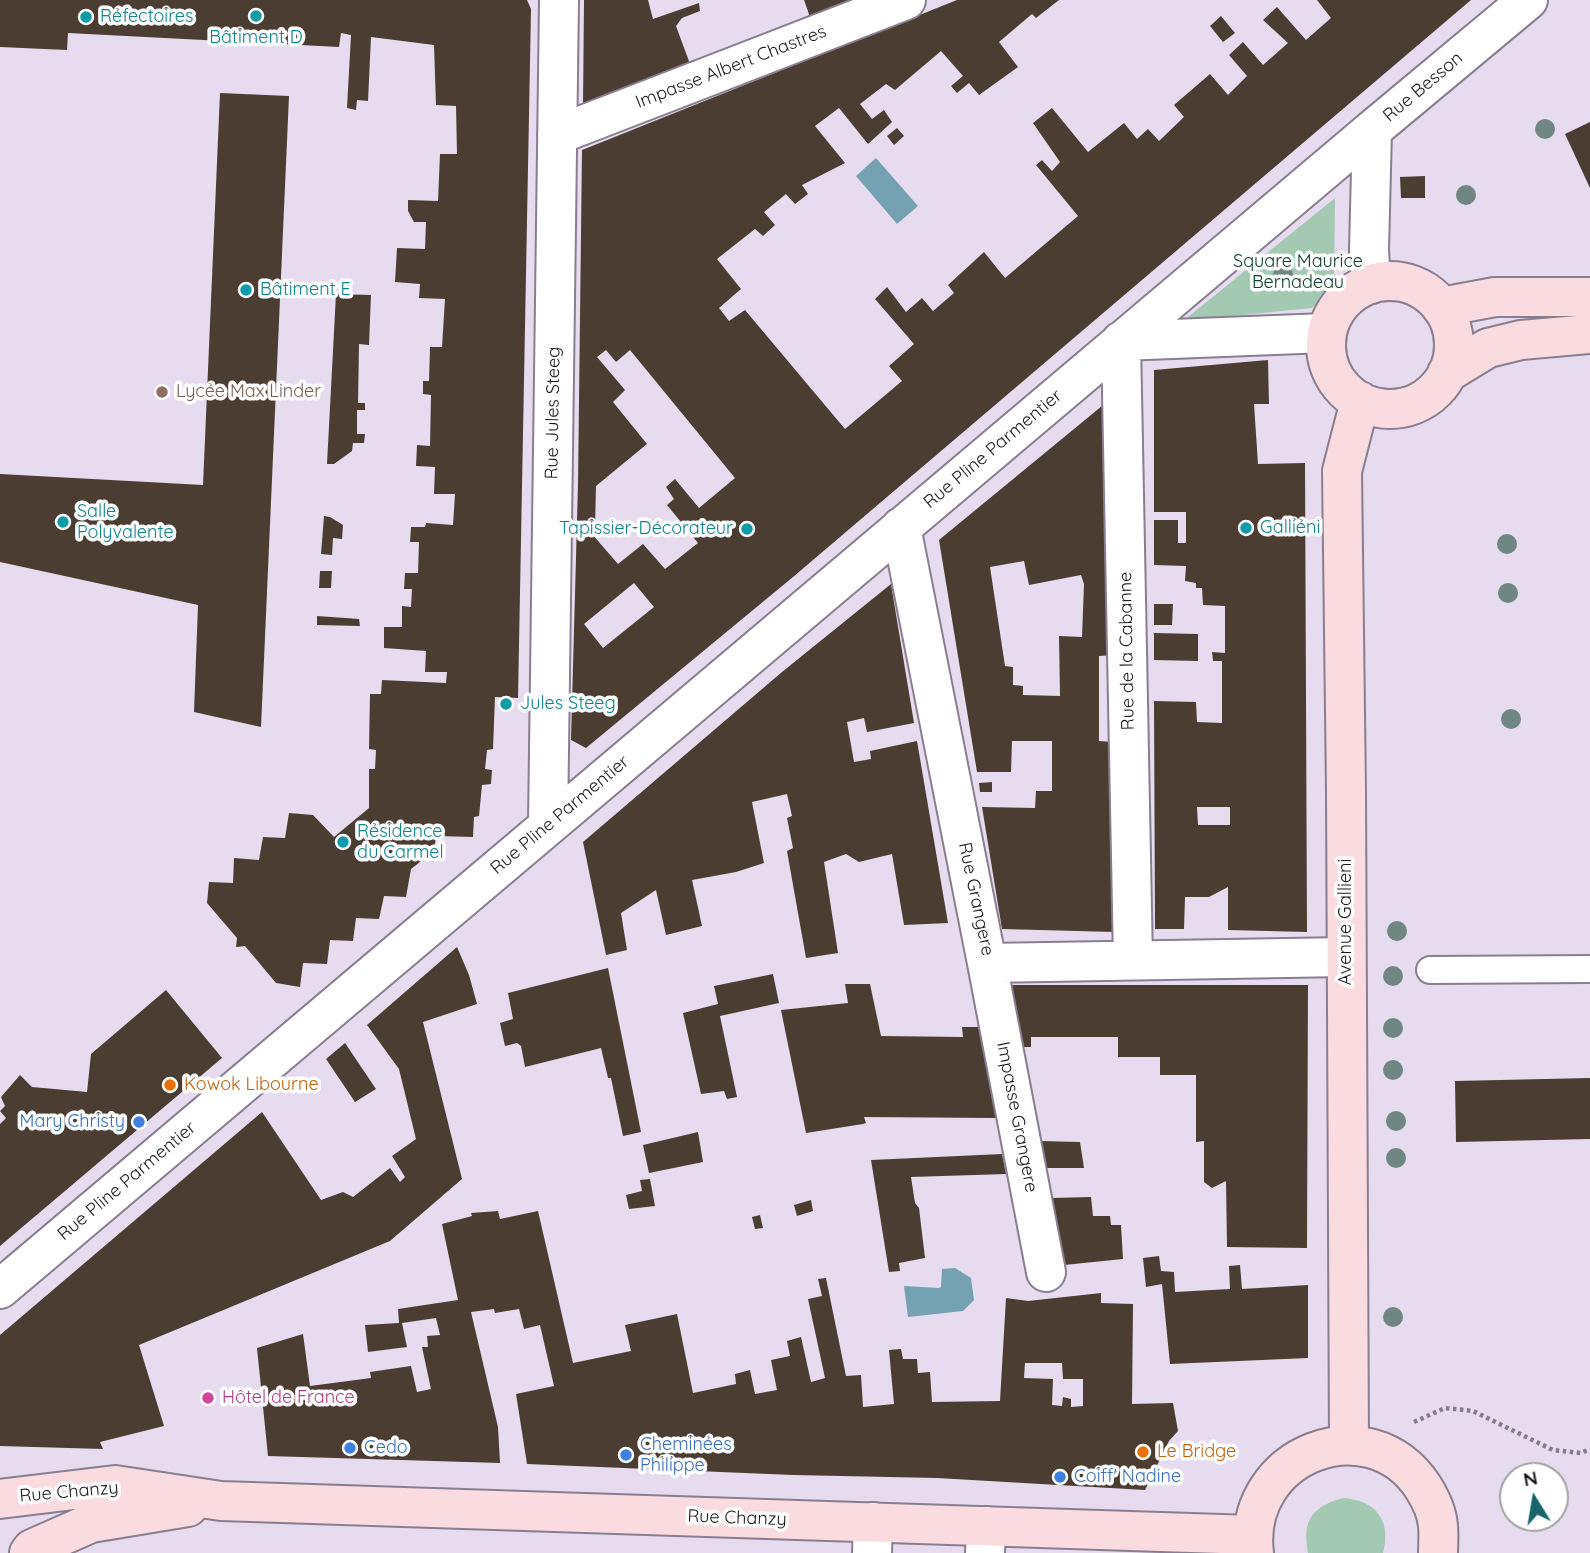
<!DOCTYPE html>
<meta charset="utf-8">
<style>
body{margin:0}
#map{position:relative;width:1590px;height:1553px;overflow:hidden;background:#e7dcef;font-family:Quicksand,sans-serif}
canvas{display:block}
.north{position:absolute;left:1499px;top:1462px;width:70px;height:70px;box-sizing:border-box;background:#fff;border:2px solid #a3a2a4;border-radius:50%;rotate:349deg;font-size:19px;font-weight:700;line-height:28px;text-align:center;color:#1a161c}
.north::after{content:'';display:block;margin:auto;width:24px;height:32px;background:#18666b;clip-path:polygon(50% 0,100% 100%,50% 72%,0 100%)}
</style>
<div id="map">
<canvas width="1590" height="1553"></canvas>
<div class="north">N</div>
</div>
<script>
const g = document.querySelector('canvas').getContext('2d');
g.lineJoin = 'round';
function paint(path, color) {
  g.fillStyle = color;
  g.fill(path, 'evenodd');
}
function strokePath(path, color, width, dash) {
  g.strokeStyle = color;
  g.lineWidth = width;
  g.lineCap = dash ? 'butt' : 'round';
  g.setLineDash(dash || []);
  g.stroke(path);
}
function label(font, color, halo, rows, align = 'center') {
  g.font = font + ' Quicksand,sans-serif';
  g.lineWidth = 7;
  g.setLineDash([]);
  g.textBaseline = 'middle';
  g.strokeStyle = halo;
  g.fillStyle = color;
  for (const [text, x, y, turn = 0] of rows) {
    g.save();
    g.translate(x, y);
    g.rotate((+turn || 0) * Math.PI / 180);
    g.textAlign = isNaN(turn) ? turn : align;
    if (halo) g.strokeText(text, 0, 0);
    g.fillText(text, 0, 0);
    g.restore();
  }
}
paint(new Path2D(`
 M1335 198 1334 289 1312 308 1183 321Z
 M1343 1498C1376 1500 1392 1521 1383 1553H1308C1302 1519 1312 1507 1343 1498Z`), '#a4c9b2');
paint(new Path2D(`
 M876 158 918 206 897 224 856 176Z
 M955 1268 971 1278 974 1300 963 1311 908 1317 904 1286 939 1288 941 1287 942 1269Z`), '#75a2b2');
paint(new Path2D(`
 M0 0H527L531 9 518 698 495 697 493 749 487 750 485 769 492 770 491 784 482 785 479 816 474 817 473 837 436 836 434 851 411 869 406 897 384 896 379 919 356 918 353 941 330 940 327 964 303 963 300 987 276 983 245 946 236 947 237 938 207 903 209 882 233 883 234 858 259 860 263 837 285 838 289 813 313 815 334 837 369 808V769H375L376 750 369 749 370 694H381L382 680 446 683 447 672H425L426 651 384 648V627H402V606L411 607 412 589H404L405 573H418L419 542H410L411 527H425L426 523 453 525 455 494H434L435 467 416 466 417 445 430 446 431 395 423 394V381H429L430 347H442L445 299 419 298 420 284 395 282 397 248 425 249 426 222H414L408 211V200L438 201 440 154H457L456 106 436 105 434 45 371 37 368 101 357 100 356 110 347 108 351 35 341 33 339 47 68 33 67 50 0 47Z
 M584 0H648L653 19 699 3 700 11 682 18 676 26 690 64 583 106Z
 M804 0H851L810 17Z
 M957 0H1059L1036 18 1032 14 999 42 1018 67 979 95 969 83 957 93 951 86 963 76 941 51 895 90 886 84 860 104 872 119 884 110 892 122 868 144 839 108 815 126 845 163 802 185 808 194 795 204 786 194 764 212 775 225 763 236 755 229 717 259 741 289 719 308 729 321 745 310 845 429 902 381 889 366 914 344 875 299 887 287 906 312 922 298 933 311 954 293 948 285 984 252 1005 278 1078 216 1036 165 1042 160 1052 171 1060 162 1033 123 1052 108 1088 152 1124 123 1137 139 1148 129 1159 141 1184 117 1174 105 1210 74 1228 95 1247 76 1229 55 1243 42 1263 65 1288 43 1263 20 1277 7 1306 40 1331 18 1317 0H1471L793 577 586 748 571 740 578 484 582 150ZM606 350 616 362 630 350 735 478 699 508 675 479 666 487 674 499 667 505 698 543 665 569 643 544 618 564 592 534 595 528 596 486 647 444 613 402 625 390 597 357ZM634 583 654 607 603 648 584 624Z
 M1221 16 1235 33 1223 42 1210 26Z
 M220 93 289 96 261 727 194 712 198 605 0 562V474L203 485Z
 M1590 122V188L1565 134Z
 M897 128 904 136 894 145 887 136Z
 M1425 176V198H1401L1400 177Z
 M336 294 371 295 369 345 359 344 358 403H365V410H357V434H365L364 443H353L352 451 334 464H327Z
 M1268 360 1269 404H1254L1258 464 1305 463 1307 932 1228 930V887L1209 897H1185L1184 929H1155L1154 701 1196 702 1197 722 1222 723V661H1213L1212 652 1225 653V606L1203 605 1202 588H1196V583L1185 581 1186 566 1154 565V520H1178V543H1186V512H1154V370ZM1197 807H1230V825H1198Z
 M1108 401 1114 655 1099 656V741L1113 742 1114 932 1002 929 982 807 1035 808 1036 791H1052V741H1012L1011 772H977L939 540ZM1024 561 1029 585 1081 575 1084 584 1082 637 1059 636 1060 696 1023 695V686L1013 685V667L1005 666 990 567Z
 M324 516 330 517 343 525 342 539 333 538 332 555 321 554Z
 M320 571H332L331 588H319Z
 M891 584 914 723 867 732 864 718 847 722 854 762 871 759 870 751 917 741 948 923 904 925 892 854 859 862 846 854 824 862 838 953 806 958 787 851 793 848 787 818 792 816 787 794 752 802 764 863 736 872 692 880 702 926 666 935 656 890 621 913 627 950 606 955 583 842 782 672Z
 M1154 604H1173L1172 625H1154Z
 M317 616 359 619 360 626 317 625Z
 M1154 633 1198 634V661L1154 660Z
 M992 782V792H980L979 783Z
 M457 947 469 975 477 1004 423 1022 462 1179 390 1241 139 1345 164 1426 100 1442 103 1449 0 1446V1335L262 1112 321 1200 343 1192 353 1197 390 1168 400 1182 405 1177 392 1156 416 1139 399 1069 367 1025Z
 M608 968 641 1132 623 1136 611 1078H608L601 1048 525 1067 521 1046 517 1043 505 1046 500 1023 513 1019 508 993Z
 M773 974 779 1003 720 1016 737 1097 727 1099 724 1091 701 1094 683 1013 718 1004 714 986Z
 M845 984H870L881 1036 963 1037 962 1027H978L982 1037 996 1118 864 1117 866 1123 863 1124 806 1133 781 1010 848 1003Z
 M1012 985H1308L1307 1248 1227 1247 1226 1181 1212 1188 1204 1182V1141L1196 1142V1075H1160V1057H1118V1037H1031V1047H1023Z
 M166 990 222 1058 0 1246V1124L6 1118 0 1111 5 1106 1 1097 20 1075 32 1087 87 1092 91 1054Z
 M345 1043 376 1089 355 1102 326 1059Z
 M1590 1078V1139L1456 1142 1455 1081Z
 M698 1132 703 1162 649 1173 643 1145Z
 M1040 1141 1080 1142 1084 1168H1045Z
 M1002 1154 1006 1174 911 1177 915 1203 919 1208 925 1258 899 1263 900 1271 889 1272 871 1160Z
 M650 1179 655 1206 629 1209 626 1195 642 1191 640 1180Z
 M1091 1197 1093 1216H1110L1111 1225H1121L1123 1259 1064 1265 1051 1198Z
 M811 1200 813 1211 797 1216 794 1205Z
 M498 1211 500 1219 538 1211 573 1363 631 1351 625 1325 677 1314 693 1393 736 1384 735 1374 750 1370 755 1394 777 1390 771 1360 790 1356 787 1341 801 1337 811 1382 825 1378 808 1299 822 1296 818 1279 826 1278 846 1376 861 1375 863 1407 894 1404 889 1350 901 1349 903 1359H917L918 1373 930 1372 932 1402 1000 1401 1006 1298 1028 1301 1101 1293V1303L1133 1304 1132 1404 1173 1403 1178 1431 1169 1441 1145 1490 937 1478 793 1475 527 1464 516 1394 554 1386 540 1325 524 1329 519 1309 495 1313 494 1309 471 1312 498 1427 500 1463 268 1456 257 1348 303 1334 310 1386 371 1378 370 1372 411 1366 417 1392 431 1389 422 1347H428L427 1336 440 1335 436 1318 402 1323 407 1347 368 1352 365 1325 399 1323 398 1309 458 1300 442 1224 472 1216 471 1213ZM1025 1363H1062L1063 1379H1083V1406L1071 1407V1399L1063 1397 1062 1406 1052 1405 1053 1379 1024 1378Z
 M760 1215 763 1228 755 1229 752 1217Z
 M1159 1256 1161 1271 1174 1272 1175 1292 1230 1289 1229 1266 1240 1265 1242 1289 1308 1285V1358L1170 1364 1162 1284 1146 1287 1143 1258Z`), '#4c3d32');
const service = new Path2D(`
 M1430 970 1590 969`);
const minor = new Path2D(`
 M557 135 906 0
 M1371 284 1369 250 1372 130 1528 0
 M901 527 987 963 1346 957
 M548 825 559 0
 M1133 960 1121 341 1326 333
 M987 963 1046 1272
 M0 1289 1372 130
 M872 1553 873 1522
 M985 1553 986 1526`);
const secondary = new Path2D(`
 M1326 345a64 64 0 1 1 128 0a64 64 0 1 1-128 0Z
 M1441 307 1495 297H1590
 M1447 373 1488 348 1521 340 1590 334
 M1349 1445 1346 792 1342 471 1360 401
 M0 1499 115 1485 221 1501 1252 1535
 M29 1553 32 1549 91 1523 188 1507
 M1254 1553C1242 1454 1369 1405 1423 1487 1430 1498 1437 1512 1438 1526 1439 1535 1438 1544 1438 1553`);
strokePath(service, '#887e8f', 30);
strokePath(minor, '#887e8f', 42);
strokePath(secondary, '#887e8f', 42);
strokePath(new Path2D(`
 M1414 1422 1445 1408 1473 1411 1553 1450 1581 1453 1590 1449`), '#857d8a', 4.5, [3.5, 3.5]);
strokePath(service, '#fff', 26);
strokePath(minor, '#fff', 38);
strokePath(secondary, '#fadbdf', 38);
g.fillStyle = '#708682';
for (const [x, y] of [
 [1545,129],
 [1466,195],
 [1283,275],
 [1507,544],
 [1508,593],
 [1511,719],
 [1397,931],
 [1393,976],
 [1393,1028],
 [1393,1070],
 [1396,1121],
 [1396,1158],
 [1393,1317]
]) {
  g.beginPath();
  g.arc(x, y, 10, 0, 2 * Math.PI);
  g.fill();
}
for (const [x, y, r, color] of [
 [256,16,7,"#0f9aa8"],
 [86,17,7,"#0f9aa8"],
 [246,290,7,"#0f9aa8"],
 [162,392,7,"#8d6e63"],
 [63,522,7,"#0f9aa8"],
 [1246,528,7,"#0f9aa8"],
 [747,529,7,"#0f9aa8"],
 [506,704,7,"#0f9aa8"],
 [343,842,7,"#0f9aa8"],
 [170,1085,7,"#e8710a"],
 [139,1122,7,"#3f7fe0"],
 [208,1398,7,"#d1479c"],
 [350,1448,7,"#3f7fe0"],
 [1143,1452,7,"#e8710a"],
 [626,1455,7,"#3f7fe0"],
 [1060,1477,7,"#3f7fe0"]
]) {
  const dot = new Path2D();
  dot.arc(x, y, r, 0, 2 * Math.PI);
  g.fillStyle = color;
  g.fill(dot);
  strokePath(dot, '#fff', 2.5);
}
label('18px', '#0d838f', '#fff', [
 ["Réfectoires",100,17],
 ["Bâtiment D",256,38,"center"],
 ["Bâtiment E",260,290],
 ["Salle",77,512],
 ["Polyvalente",77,533],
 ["Galliéni",1260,528],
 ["Tapissier-Décorateur",733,529,"right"],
 ["Jules Steeg",520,704],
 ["Résidence",357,832],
 ["du Carmel",357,853]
], 'left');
label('18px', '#1a161c', '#fff', [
 ["Impasse Albert Chastres",731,67,-21],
 ["Rue Besson",1423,87,-40],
 ["Rue Jules Steeg",553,413,-89],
 ["Rue Pline Parmentier",993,449,-40],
 ["Rue de la Cabanne",1127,651,-91],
 ["Rue Pline Parmentier",560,815,-40],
 ["Rue Grangere",976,899,78],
 ["Avenue Gallieni",1346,922,-90],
 ["Impasse Grangere",1017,1117,79],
 ["Rue Pline Parmentier",127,1181,-40],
 ["Rue Chanzy",69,1492,-5],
 ["Rue Chanzy",737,1518,2]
]);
label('18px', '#0e4028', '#fff', [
 ["Square Maurice",1298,262],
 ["Bernadeau",1298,283]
]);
label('18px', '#785e54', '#fff', [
 ["Lycée Max Linder",176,392]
], 'left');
label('18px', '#c56008', '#fff', [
 ["Kowok Libourne",184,1085],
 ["Le Bridge",1157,1452]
], 'left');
label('18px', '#366cbe', '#fff', [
 ["Mary Christy",125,1122,"right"],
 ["Cheminées",640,1445],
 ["Philippe",640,1466],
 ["Cedo",364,1448],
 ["Coiff' Nadine",1074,1477]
], 'left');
label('18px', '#b23c85', '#fff', [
 ["Hôtel de France",222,1398]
], 'left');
</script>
